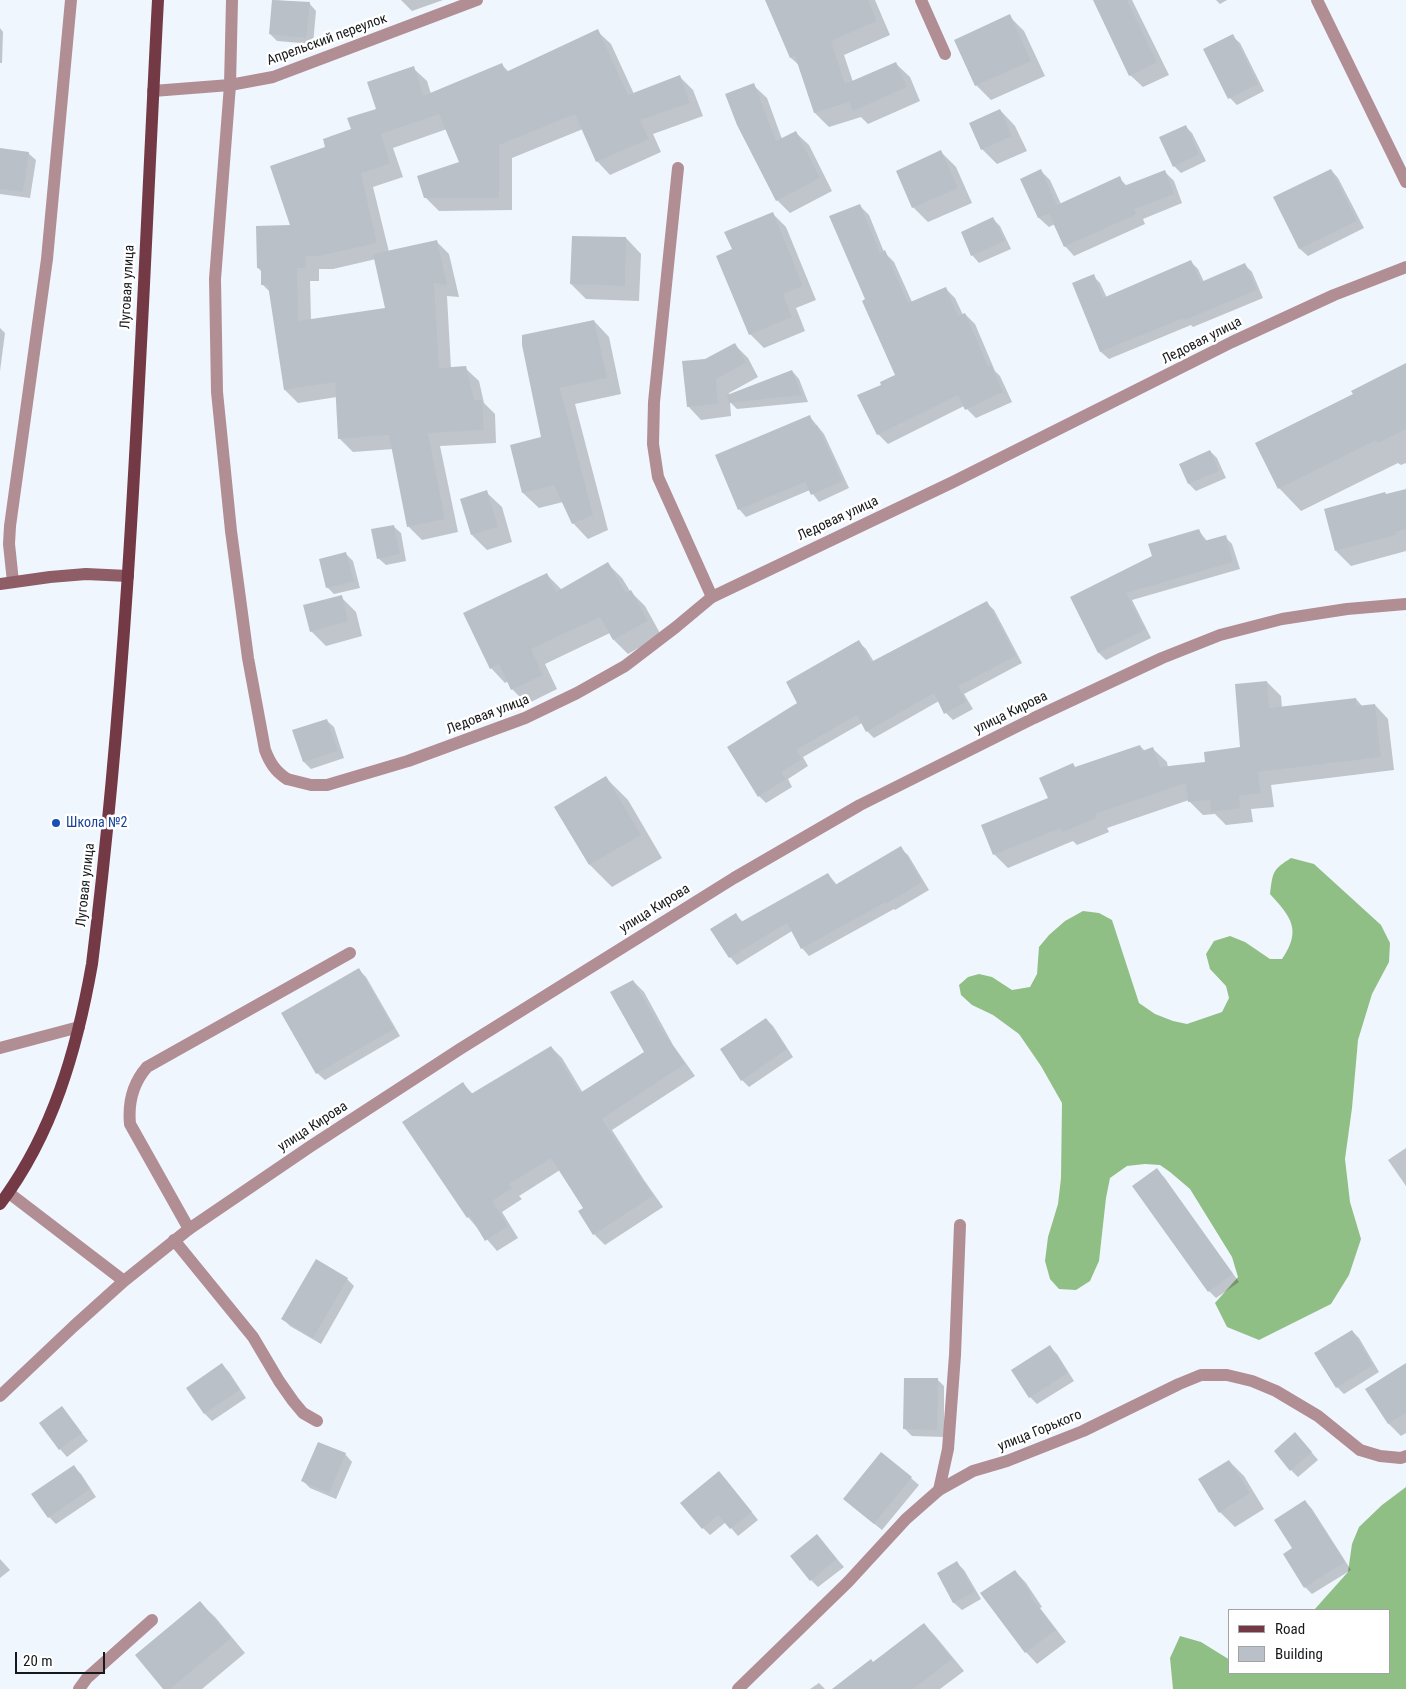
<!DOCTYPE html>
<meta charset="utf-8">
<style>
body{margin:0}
#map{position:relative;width:1406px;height:1689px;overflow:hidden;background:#f0f6fe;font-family:"Roboto Condensed",sans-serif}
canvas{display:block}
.legend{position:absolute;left:1228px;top:1609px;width:162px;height:65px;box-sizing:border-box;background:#fff;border:1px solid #a2a3a4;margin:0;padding:6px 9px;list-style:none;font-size:15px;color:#16181b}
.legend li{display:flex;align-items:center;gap:10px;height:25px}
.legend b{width:25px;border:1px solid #a2a3a4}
.scale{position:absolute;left:15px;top:1652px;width:90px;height:22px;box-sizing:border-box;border:2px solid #16181b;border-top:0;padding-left:6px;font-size:15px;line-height:18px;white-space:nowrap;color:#16181b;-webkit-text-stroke:4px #fff;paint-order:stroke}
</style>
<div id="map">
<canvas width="1406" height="1689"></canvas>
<ul class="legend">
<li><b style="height:6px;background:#733a45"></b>Road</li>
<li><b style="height:14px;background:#bac0c8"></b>Building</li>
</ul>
<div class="scale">20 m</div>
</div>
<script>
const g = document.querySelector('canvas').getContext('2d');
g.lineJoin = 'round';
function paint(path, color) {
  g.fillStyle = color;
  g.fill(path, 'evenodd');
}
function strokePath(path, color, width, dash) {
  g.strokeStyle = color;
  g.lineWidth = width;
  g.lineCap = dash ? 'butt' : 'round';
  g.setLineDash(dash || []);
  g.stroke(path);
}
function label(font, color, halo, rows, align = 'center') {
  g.font = font + ' "Roboto Condensed",sans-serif';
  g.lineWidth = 5;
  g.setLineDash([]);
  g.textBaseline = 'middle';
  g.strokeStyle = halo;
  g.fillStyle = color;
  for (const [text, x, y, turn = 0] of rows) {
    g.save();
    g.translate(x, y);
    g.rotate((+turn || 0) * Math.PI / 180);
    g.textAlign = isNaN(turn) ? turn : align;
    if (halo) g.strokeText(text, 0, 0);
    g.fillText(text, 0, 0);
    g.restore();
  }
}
paint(new Path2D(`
 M1291 858 1314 864 1381 925 1390 943 1389 962 1372 994 1358 1040 1352 1108 1345 1159 1350 1202 1361 1239 1349 1275 1331 1304 1259 1340 1227 1327 1215 1303 1238 1277 1232 1257 1190 1189 1170 1172 1160 1165 1145 1164 1127 1166 1110 1178 1106 1198 1099 1261 1090 1281 1076 1290 1059 1289 1050 1279 1045 1261 1048 1237 1058 1204 1061 1178 1062 1103 1041 1066 1019 1034 993 1015 972 1005 961 995 959 985 968 977 979 974 992 977 1012 990 1030 987 1037 974 1039 947 1049 935 1065 921 1083 911 1099 913 1112 920 1139 1003 1155 1014 1173 1021 1187 1024 1222 1012 1229 998 1226 986 1210 969 1206 954 1214 941 1230 936 1245 942 1270 959H1282C1302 930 1291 917 1270 894 1273 872 1272 870 1291 858Z
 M1406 1487V1689H1173L1170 1658 1180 1636 1201 1642 1230 1660V1673H1390V1610H1314L1348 1572 1352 1544 1359 1527 1382 1505Z`), '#90bf85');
paint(new Path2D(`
 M273 0 309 3 316 11 313 44 277 41 270 34Z
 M401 0H443L412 11Z
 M766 0H875L890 35 844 55 853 82 895 63 910 77 920 101 868 124 861 117 829 127 815 113 800 66 791 58Z
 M1095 0H1132L1133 2 1169 75 1143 87 1130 75Z
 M1216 0H1227L1220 4Z
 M1009 16 1024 31 1045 76 991 100 976 85Z
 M0 28 3 32 2 63H0Z
 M597 31 611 44 634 94 680 77 693 90 703 116 653 134 661 152 610 175 597 161 583 129 512 158V210L439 211 425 197 460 162 447 129 393 148 403 177 373 187 389 252 436 241 449 254 459 297 447 296 451 369 465 368 479 381 484 403 495 414 496 443 440 446 458 532 422 540 408 526 393 449 353 452 339 438 337 397 298 403 285 390 270 292 262 284V272L258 268 291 226 327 148 353 130 377 110 413 68 427 81 431 94 502 65 509 72ZM376 259 387 309 311 320 310 281H319V269H333Z
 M1232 36 1240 43 1264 91 1237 105 1230 98Z
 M753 85 767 98 782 139 795 132 809 145 832 191 790 213 777 200Z
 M1000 110 1015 126 1027 151 997 164 982 149Z
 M1185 126 1192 133 1206 161 1181 173 1174 166Z
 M0 149 28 153 36 160 30 198 0 194Z
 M941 152 956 167 972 203 928 222 913 207 897 171Z
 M1331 170 1338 178 1364 228 1308 256 1300 249 1275 198Z
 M1041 171 1050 180 1061 204 1119 178 1127 186 1165 172 1174 181 1182 203 1143 219 1145 224 1074 256 1065 246 1055 224 1049 227 1039 218 1022 179Z
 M859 205 869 215 884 252 894 262 912 302 945 288 955 298 963 315 965 314 975 324 995 371 1000 376 1012 402 976 418 964 406 888 444 878 434 882 386 897 375 867 300Z
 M772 213 786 227 816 300 796 308 805 331 764 348 750 334Z
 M993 219 1000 226 1011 249 979 263 972 255 962 233Z
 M626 238 641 254 639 301 586 299 571 284Z
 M1191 262 1198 269 1204 282 1245 265 1252 272 1263 298 1193 327 1191 325 1109 359 1101 352 1073 284 1093 276 1100 283 1107 298Z
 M594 321 609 337 621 394 575 404 608 530 588 539 573 523 563 502 539 508 523 493 511 446 543 438 523 345Z
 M0 328 5 333 0 371Z
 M735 345 748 358 758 377 729 393V396L792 371 799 379 808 402 737 409 730 402 731 416 701 420 688 406 706 360Z
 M1406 364V463L1401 465 1398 463 1301 511 1279 488 1355 395Z
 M810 417 824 434 849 488 819 502 810 490 746 517 739 509Z
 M1210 451 1217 458 1226 478 1196 491 1189 484 1181 464Z
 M1406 490V551L1351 566 1336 551Z
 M486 492 502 507 512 542 487 550 472 535Z
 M393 526 401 533 406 561 386 565 378 558Z
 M1199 531 1207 541 1225 537 1232 544 1240 569 1132 600 1151 638 1106 660 1099 653 1071 597 1153 556Z
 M346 554 353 561 360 588 334 594 327 587Z
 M608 564 622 578 630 591 645 606 661 635 628 654 614 640 610 633 545 664 557 689 527 704 512 689 509 681 505 683 491 668 546 574 562 590Z
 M341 597 356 612 362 636 326 646 311 631Z
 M987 603 994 610 1022 663 964 694 973 709 953 720 946 713 939 701 874 738 867 731 862 723 803 757 808 766 788 779 792 787 766 803 759 796 799 703 859 642 866 649 874 662Z
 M1267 682 1281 696 1282 708 1356 699 1363 707 1375 705 1388 719 1394 770 1271 785 1274 807 1251 809 1253 822 1226 825 1215 814 1203 815 1190 802 1189 800 1107 828 1109 832 1077 845 1073 841 1008 868 994 854 1049 798 1076 768 1140 746 1145 751 1153 749 1167 762 1168 768 1206 763 1241 748Z
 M326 720 334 727 344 758 311 769 304 762 294 731Z
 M606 778 628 800 662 858 612 887 590 865Z
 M900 848 908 855 929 890 895 910 894 909 809 956 802 948 792 931 737 965 730 957 736 915 743 922 828 874 837 885Z
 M359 970 366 977 400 1036 325 1080 317 1073Z
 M633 981 644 992 673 1045 695 1076 612 1130 644 1180 663 1207 605 1245 594 1234 584 1209 560 1170 519 1196 522 1199 502 1212 518 1238 497 1251 468 1217 463 1084 473 1094 551 1047 562 1058 583 1093 645 1052Z
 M766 1019 773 1026 793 1057 749 1087 742 1080Z
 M1406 1148V1186L1388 1160Z
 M1156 1170 1164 1177 1239 1282 1216 1298 1209 1291Z
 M347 1279 354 1286 321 1344 290 1326 283 1319Z
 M1352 1331 1359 1338 1379 1372 1344 1394 1337 1387Z
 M1050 1347 1057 1354 1074 1381 1037 1404 1030 1397Z
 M1406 1364V1433L1401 1436 1389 1424 1367 1389Z
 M222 1365 229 1372 246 1398 212 1421 205 1414 188 1388Z
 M937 1379 944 1386V1437L912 1436 905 1429Z
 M62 1408 88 1441 67 1457 60 1449Z
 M1302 1441 1318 1460 1298 1477 1291 1470Z
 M882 1453 919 1485 882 1530 852 1506Z
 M345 1454 352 1462 336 1499 310 1488 303 1481Z
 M1229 1461 1244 1476 1264 1509 1235 1527 1220 1512Z
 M74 1467 81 1474 96 1497 56 1524 49 1517Z
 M726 1480 758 1520 738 1536 726 1522 710 1535 703 1528Z
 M1305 1501 1312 1509 1351 1570 1312 1594 1305 1587 1294 1549Z
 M817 1536 844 1567 818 1587 811 1580Z
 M0 1559 10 1570 0 1578Z
 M957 1563 964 1570 981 1599 962 1610 954 1603 938 1574Z
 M1015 1571 1026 1583 1042 1607 1040 1608 1066 1642 1037 1664 1026 1652 981 1593Z
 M200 1603 215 1617 245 1653 202 1689H164Z
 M924 1624 936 1637 964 1671 940 1689H834L873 1664Z
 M819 1683 825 1689H810Z`), '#0003');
paint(new Path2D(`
 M272 0 310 2 306 38 269 34Z
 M765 0H868L877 21 831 41 845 84 896 62 907 87 853 111 849 102 814 113 795 56 790 58Z
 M1093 0H1127L1157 62 1129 76Z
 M1010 14 1031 61 975 86 954 40Z
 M598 29 628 95 680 75 690 103 640 120 649 139 596 162 575 114 499 145V198H424L417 176 459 162 439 114 381 134 390 164 361 173 377 243 319 256H306V268H297L298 321 385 308 373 254 437 240 447 285 434 283 439 368 466 366 474 400H482L484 430 428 433 445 519 407 527 389 435 338 439 335 382 284 390 268 285H261V268H257L256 226 290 225 270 166 325 147 323 139 351 129 347 118 376 109 367 82 414 66 423 96 502 63 506 72Z
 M1233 34 1258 84 1228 99 1203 49Z
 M754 83 776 141 796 131 820 178 776 201 737 125 725 94Z
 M1000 109 1012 136 981 150 969 123Z
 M1186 125 1199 154 1173 167 1159 137Z
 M0 148 29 152 23 192 0 189Z
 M941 150 958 188 912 208 896 171Z
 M1041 169 1057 205 1120 176 1124 186 1165 170 1174 194 1134 209 1137 214 1064 247 1049 214 1038 218 1020 179Z
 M1331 169 1357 221 1299 249 1273 197Z
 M860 204 880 253 885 250 908 303 946 287 958 316 965 313 988 366 991 365 1003 392 965 410 958 395 877 435 857 395 881 385 880 382 895 375 862 301 865 299 829 216Z
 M773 212 803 286 783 294 792 317 749 335 716 256 732 249 724 232Z
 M993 217 1005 241 971 256 961 232Z
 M572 236 626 237 625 286 570 284Z
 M1191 260 1201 282 1245 263 1257 290 1185 320 1184 318 1100 352 1072 283 1094 274 1103 298Z
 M594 320 607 378 560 388 593 515 572 524 554 485 522 493 510 445 541 437 522 345V335Z
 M735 343 746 363 716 379 718 404 687 407 682 361 705 359Z
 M1406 363V429L1378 443 1376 440 1278 489 1255 443 1353 394 1351 391Z
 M792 370 802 395 729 403 727 395Z
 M810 415 814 426 817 425 843 481 811 495 805 482 738 510 715 455Z
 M1210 450 1219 471 1188 484 1179 464Z
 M1406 489V529L1396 532V535L1335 551 1324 509 1385 492 1386 494Z
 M487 490 498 527 471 535 460 499Z
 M394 525 400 554 377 559 371 529Z
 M1199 529 1204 541 1226 535 1233 562 1126 593 1145 630 1098 653 1070 597 1152 556 1148 544Z
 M346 552 354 581 326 588 319 559Z
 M608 562 626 593 631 590 648 621 613 640 600 617 531 649 543 675 511 690 499 664 490 669 463 613 547 573 556 592Z
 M342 595 348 621 310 632 303 605Z
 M987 601 1016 656 958 686 966 702 944 714 934 693 866 732 857 715 796 750 802 759 781 772 786 779 758 797 727 747 797 703 786 682 859 640 871 662Z
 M1267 681 1269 708 1356 698 1357 706 1375 704 1381 757 1258 772 1261 793 1239 796 1240 808 1211 812 1210 800 1188 802 1186 783 1095 814 1096 818 1063 832 1061 828 993 855 981 825 1048 798 1039 778 1073 763 1075 767 1140 745 1142 751 1153 747 1160 767 1205 762 1204 752 1240 747 1235 684Z
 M327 719 338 751 303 762 292 730Z
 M606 776 641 835 589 865 554 807Z
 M901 846 922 882 886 904V902L801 949 787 923 729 958 710 929 736 913 741 922 828 873 835 885Z
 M359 968 394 1029 316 1074 281 1013Z
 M633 980 666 1037H667L685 1064 602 1119 637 1174 638 1173 653 1196 593 1235 578 1211 583 1208 551 1158 509 1184 512 1188 492 1201 508 1226 485 1241 470 1216 467 1218 402 1122 463 1082 471 1094 551 1046 580 1093 644 1052 610 992Z
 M766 1018 787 1049 741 1081 720 1049Z
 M1157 1168 1233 1274 1208 1292 1132 1186Z
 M316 1259 348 1278 313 1338 281 1319Z
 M1352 1330 1373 1365 1336 1388 1314 1353Z
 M1050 1345 1068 1373 1029 1398 1011 1370Z
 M222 1363 240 1390 204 1414 186 1388Z
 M1406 1363V1413L1388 1424 1365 1389Z
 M904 1378H938L937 1430 903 1429Z
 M62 1406 82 1433 59 1450 39 1423Z
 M1295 1432 1312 1452 1290 1471 1274 1451Z
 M318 1442 346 1453 329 1493 301 1481Z
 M881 1452 912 1477 874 1524 843 1499Z
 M1229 1460 1250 1493 1219 1513 1198 1479Z
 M74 1465 90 1489 48 1518 31 1494Z
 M719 1471 752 1512 730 1529 718 1515 702 1529 680 1503Z
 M1305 1500 1345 1562 1304 1588 1283 1554 1292 1548 1274 1520Z
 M817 1534 837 1559 810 1581 790 1556Z
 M957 1561 975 1592 953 1603 937 1573Z
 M1015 1570 1032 1595 1030 1596 1056 1630 1025 1653 980 1593Z
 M200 1601 231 1638 170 1689H163L135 1655Z
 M924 1623 952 1659 913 1689H832L871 1659 873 1662Z`), '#bac0c8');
strokePath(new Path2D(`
 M232 0 230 85 215 279 217 392 231 531 248 658 265 750C270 763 275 771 287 779
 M921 0 945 54
 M1317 0 1406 182
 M678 168 654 402 653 444 658 477 712 597
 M13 582 9 544 10 526 47 259 71 0
 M189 1229 130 1124C128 1103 133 1083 147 1067L350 953
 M174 1240 253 1337 279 1381 293 1401 303 1413 317 1421
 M939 1490 948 1449 955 1355 960 1225
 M79 1689 87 1678 152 1620`), '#b18e93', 12);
strokePath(new Path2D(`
 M153 91 230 85 273 77 477 0
 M287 779 311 785H327L408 761 525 718 577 693 625 666 676 627 712 597 953 482 1232 342 1334 295 1406 267
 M0 1048 79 1027
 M9 1193 124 1281
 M0 1396 74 1326 124 1281 189 1229 311 1146 460 1049 734 878 860 805 1034 718 1162 658 1220 635 1282 619 1347 609 1406 604
 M738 1689 848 1582 906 1519 939 1490 973 1471 1007 1461 1083 1431 1179 1384 1201 1375H1227L1252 1381 1276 1391 1318 1416 1360 1450 1380 1456 1401 1458 1406 1456`), '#b18e93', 12);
strokePath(new Path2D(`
 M0 584 50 577 86 574 128 576`), '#8e5d65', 12);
strokePath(new Path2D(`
 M0 1204C53 1134 77 1049 92 964 132 644 141 321 158 0`), '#733a45', 12);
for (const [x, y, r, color] of [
 [56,823,5,"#1a4fb4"]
]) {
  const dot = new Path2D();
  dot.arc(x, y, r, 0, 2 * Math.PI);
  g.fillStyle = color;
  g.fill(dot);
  strokePath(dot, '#fff', 2);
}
label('14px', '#16181b', '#fff', [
 ["Апрельский переулок",327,40,-20],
 ["Луговая улица",128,287,-87],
 ["Ледовая улица",1202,341,-27],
 ["Ледовая улица",838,519,-25],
 ["улица Кирова",1011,713,-26],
 ["Ледовая улица",488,715,-21],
 ["Луговая улица",86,885,-84],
 ["улица Кирова",655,909,-32],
 ["улица Кирова",313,1127,-33],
 ["улица Горького",1040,1431,-22]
]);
label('14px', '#164399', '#fff', [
 ["Школа №2",66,823]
], 'left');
</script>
